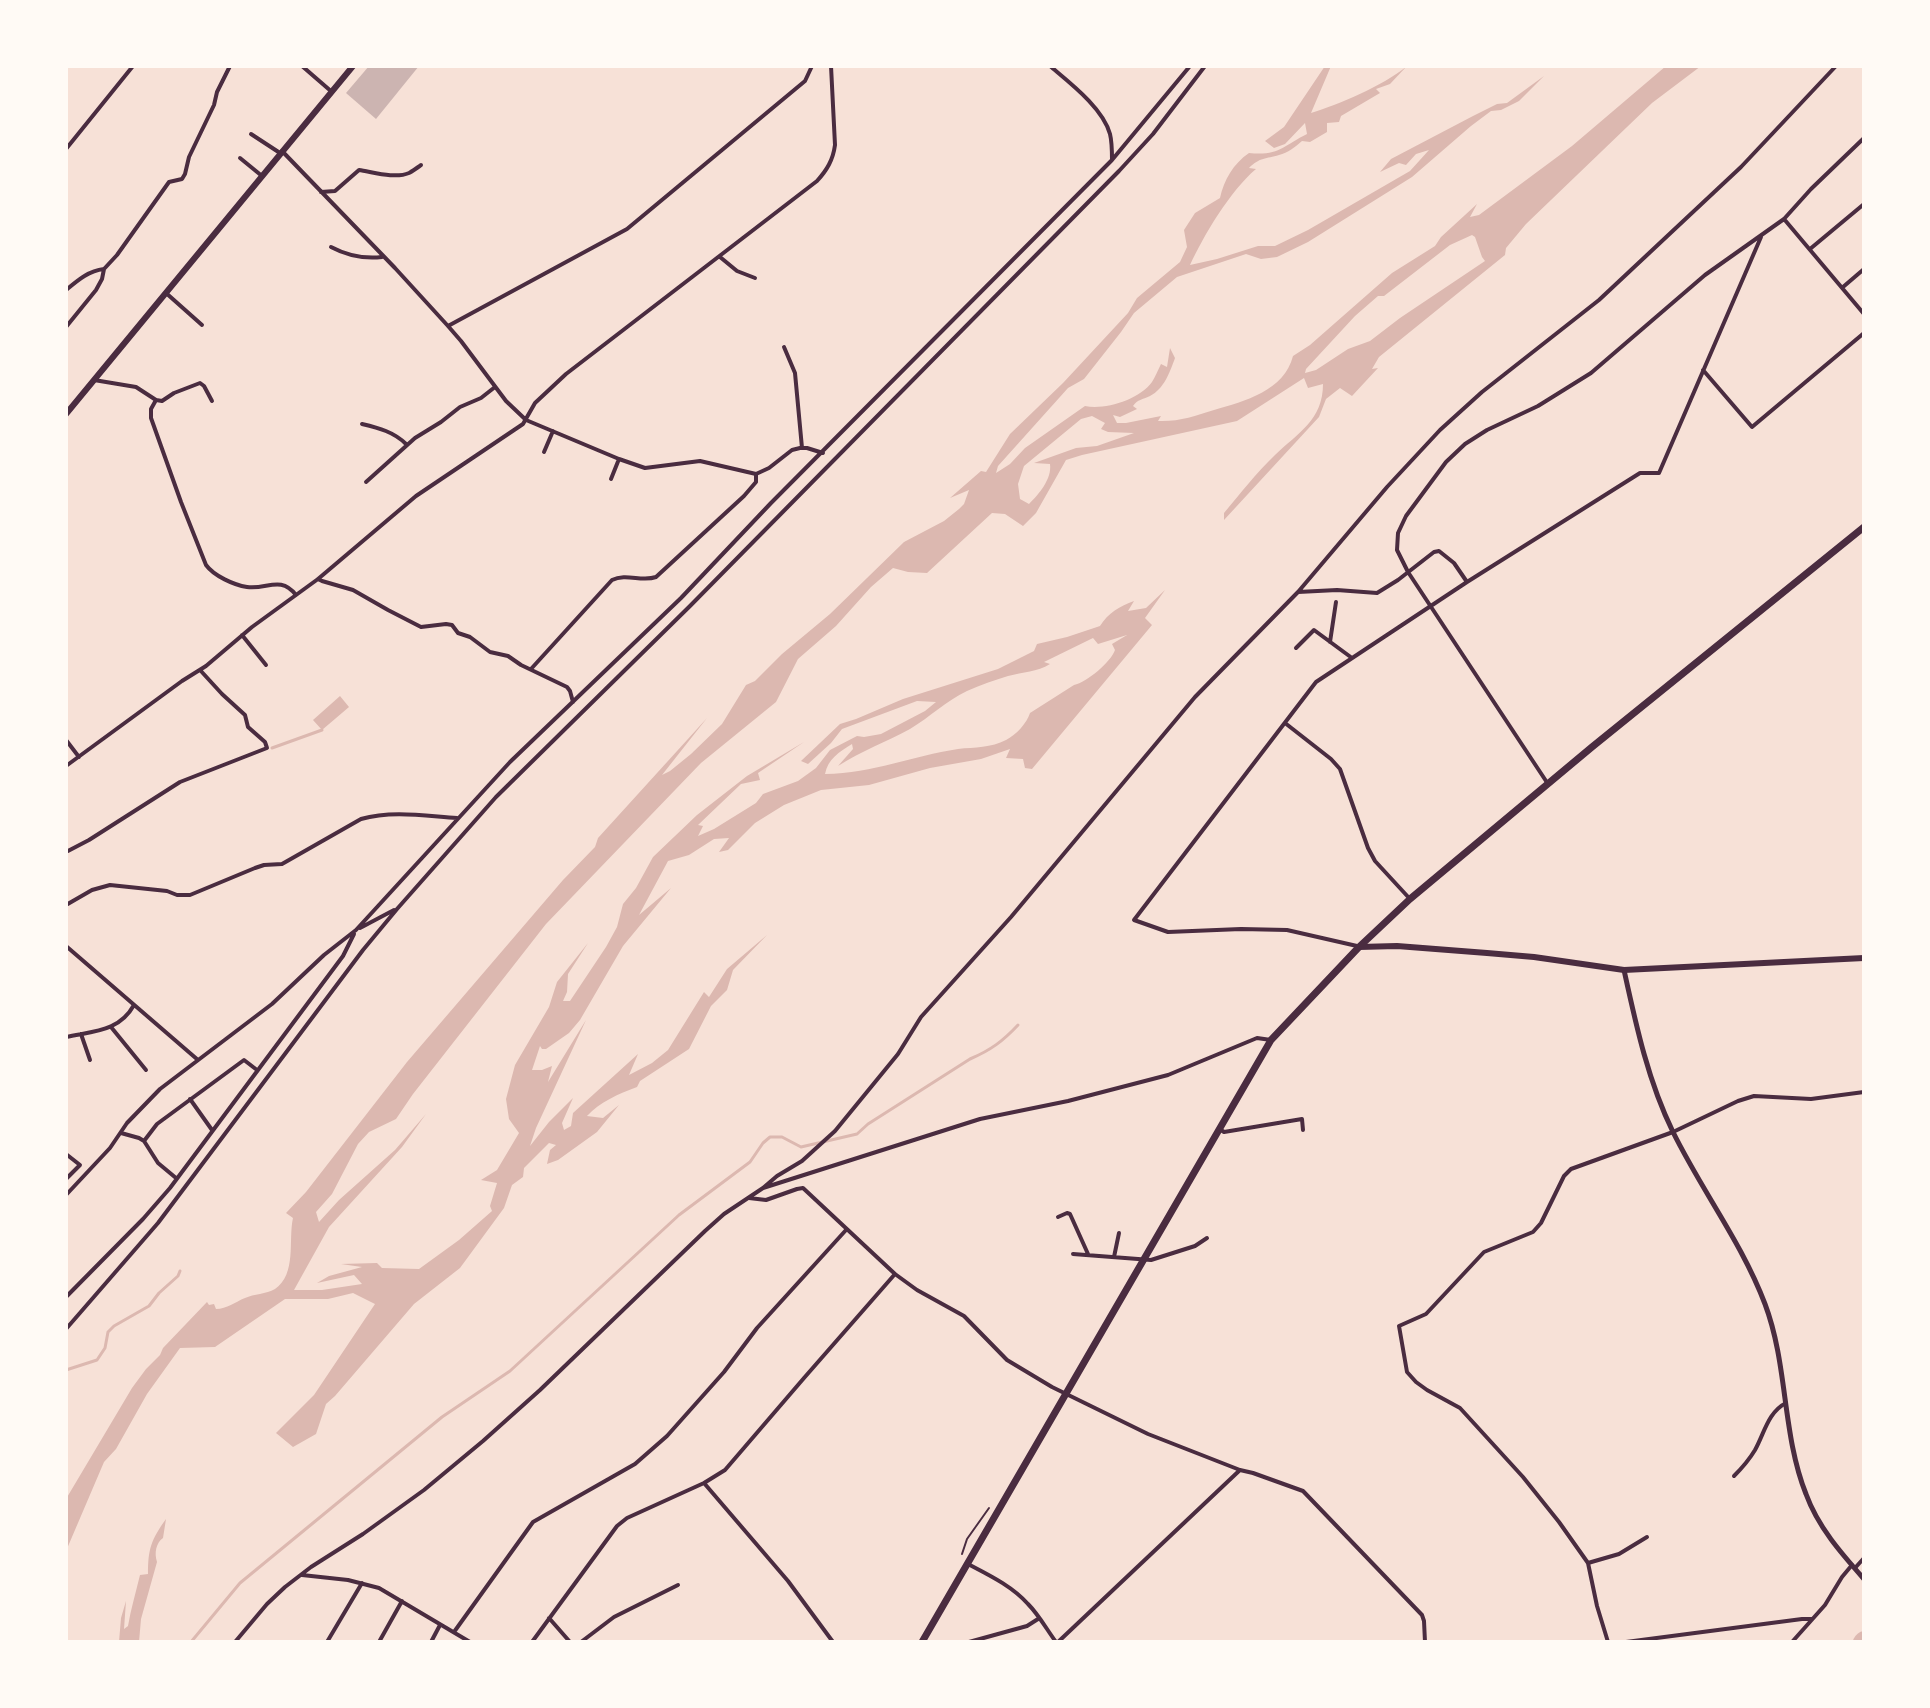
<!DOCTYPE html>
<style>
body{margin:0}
#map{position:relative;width:1930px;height:1708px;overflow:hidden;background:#f7e1d7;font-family:Poppins,sans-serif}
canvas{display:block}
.frame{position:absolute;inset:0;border:68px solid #fffaf5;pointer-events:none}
</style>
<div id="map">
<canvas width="1930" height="1708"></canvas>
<div class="frame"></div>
</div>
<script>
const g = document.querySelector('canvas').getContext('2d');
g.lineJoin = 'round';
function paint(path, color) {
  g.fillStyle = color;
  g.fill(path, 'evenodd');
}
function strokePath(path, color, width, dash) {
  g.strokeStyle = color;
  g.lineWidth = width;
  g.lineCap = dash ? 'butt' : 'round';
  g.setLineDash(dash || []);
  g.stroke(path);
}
paint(new Path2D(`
 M1325 66H1331L1311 113C1340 104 1382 86 1406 67L1390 84 1376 89 1380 93 1341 116 1339 122 1327 123V132L1310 142 1302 141C1295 147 1288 153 1279 155 1266 159 1260 157 1249 168L1256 169C1230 191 1204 235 1190 265L1217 259 1258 246H1275L1308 230 1410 171 1429 150 1416 154 1406 165 1399 163 1380 172 1391 159 1473 116 1497 104 1507 103 1544 76 1519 101 1501 110 1491 111 1471 126 1412 177 1308 242 1277 257 1261 259 1246 254 1177 277 1134 313 1121 332 1084 379 1068 388 998 466 996 473 1010 464 1025 448 1085 406C1105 410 1139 400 1152 382 1155 377 1158 370 1161 364L1167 367 1170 348 1175 358C1170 372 1164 389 1150 396 1142 400 1138 399 1133 406L1137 409 1120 417 1113 415 1117 423H1126L1161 416 1158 421C1178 422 1195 416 1214 410 1245 401 1284 391 1293 356L1310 345 1392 273 1435 246 1441 237 1477 204 1470 217 1479 215 1572 146 1666 66H1701L1652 103 1526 224 1506 248 1505 255 1379 357 1372 369 1378 368 1352 396 1340 388 1326 399 1319 417 1224 520V513C1240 494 1256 473 1275 455 1298 433 1323 420 1323 384L1308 388 1304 378 1237 421 1082 455 1066 460 1036 513 1023 526 1005 514 992 513 927 573 908 572 893 568 871 587 836 626 798 659 776 702 701 763 546 924 413 1094 396 1119 369 1132 358 1144 332 1194 316 1212 319 1222 339 1200 395 1150 426 1114 402 1147 329 1227 294 1290H322L362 1284 354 1275 317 1283 329 1276 362 1267 341 1264 377 1263 382 1268 419 1269 459 1240 492 1211 490 1206 497 1183 481 1180 497 1170 519 1133 509 1119 506 1099 515 1065 549 1007 557 982 588 943 568 974 567 992 563 1001H570L606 947 617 927 623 904 636 888 653 857 697 815 747 776 804 742 758 773 760 780 741 784 698 825 703 826 698 836 714 829 756 803 763 794 798 781 816 768 830 750 857 736 864 737 881 734 925 711 936 702 917 701 842 729 831 743 808 764 801 761 840 724 856 719 903 699 998 669 1034 651 1037 644 1067 637 1100 626C1108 613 1120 606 1134 601L1128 611 1146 608 1165 590 1145 618 1152 625 1032 769 1025 768 1023 759 1006 758 1010 749 981 759 930 768 869 785 821 790 784 805 755 823 728 850 719 852 729 838 714 839 689 855 668 861 639 915 671 888 623 946 580 1020 569 1033 546 1049H542L540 1046 532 1070H542L552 1066 548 1082 586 1020 536 1128 530 1146 549 1122 573 1098 562 1123 564 1130 571 1126 573 1113 638 1054 629 1075 652 1063 668 1050 704 992 709 997 727 969 767 935 733 970 727 990 711 1006 689 1049 640 1081 637 1087C618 1094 600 1102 587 1116L603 1118 619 1105 597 1132 558 1160 547 1164 550 1150 556 1145 549 1143 524 1168 523 1177 512 1185 504 1208 460 1268 414 1304 335 1396 326 1404 316 1434 293 1447 276 1433 314 1395 375 1304 353 1293 328 1299H285L215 1347 180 1348 147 1394 116 1449 104 1462 66 1551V1499L132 1388 146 1369 160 1355 163 1348 207 1302 209 1305 214 1304 216 1309C227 1309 235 1302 245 1298 254 1294 266 1294 275 1289 297 1274 288 1240 293 1218L286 1213 306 1192 407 1062 563 880 595 847 598 838 707 718 662 775 670 771 691 754 722 724 746 685 755 681 782 654 830 614 904 542 944 521 959 509 964 504 969 490 950 498 981 471 986 472 1010 434 1063 383 1128 313 1137 298 1180 262 1187 247 1184 230 1195 213 1220 198C1224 180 1233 164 1249 153 1279 156 1283 146 1307 134L1305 123 1285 144 1274 148 1265 141 1284 127ZM1472 235 1475 237 1482 257 1485 261 1400 318 1370 341 1348 349 1316 370 1305 373 1306 369 1355 316 1378 296H1384L1450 245ZM1092 416 1105 423 1101 429 1108 432 1134 433 1097 446 1076 448 1034 463 1050 464C1052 479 1039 494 1029 504L1020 499 1018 484 1024 466 1081 419ZM1127 635 1112 644 1115 650C1111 662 1087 682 1074 685L1030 713C1027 723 1016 735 1006 740 991 748 975 747 958 749 912 756 874 773 825 774 828 759 839 752 852 744L853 749 838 766C861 751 886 742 910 729 930 717 946 701 967 691 980 685 995 680 1008 676 1023 672 1037 672 1050 664L1044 662 1093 638 1098 644Z
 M340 696 349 707 322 730 313 720Z
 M166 1519 163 1538C156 1543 154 1553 157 1562L141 1619 139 1642H119L121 1618 126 1601 124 1629 128 1626C131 1608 136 1592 140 1575L148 1574C148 1549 151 1540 166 1519Z`), '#dcb8b0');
strokePath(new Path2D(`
 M272 748 322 730
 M66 1370 97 1360 105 1348 108 1332 114 1326 149 1306 159 1293 178 1276 180 1271
 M191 1642 240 1583 442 1417 510 1371 679 1215 750 1162 763 1143 770 1137H782L801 1147 857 1134 868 1124 970 1059C991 1050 1003 1041 1018 1025`), '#dcb8b0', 3);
strokePath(new Path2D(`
 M1862 1642 1864 1640`), '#dcb8b0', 18);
paint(new Path2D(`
 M369 66H419L376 119 346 93Z`), '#ccb4b1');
strokePath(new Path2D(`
 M962 1554 967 1539 989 1508`), '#4a2c40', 2);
strokePath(new Path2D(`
 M302 66 332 92
 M1050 66C1070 83 1103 108 1110 134 1112 142 1112 151 1112 160
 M251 134 280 153
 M66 149 133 66
 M282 151 395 268 448 326 461 341 506 401 526 420 619 459 645 468 700 461 756 474 769 468 792 450 800 448H807L823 453
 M240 158 262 176
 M321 192 335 191 359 170C373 172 395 179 409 173 411 172 420 166 421 165
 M1784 219 1864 314
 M331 247C346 255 364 259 382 257
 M1810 249 1864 204
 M720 257 737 271 755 278
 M1843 287 1864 269
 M66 290C78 280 88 271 104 269
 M166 293 202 325
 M448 326 627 229 805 81 812 66
 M66 327 96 290 102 279 104 269 117 255 169 182 182 179 185 174 189 157 214 105 217 92 230 66
 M784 347 795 373 802 448
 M1703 370 1752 427 1864 333
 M94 380 136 387 156 400 162 401 174 393 200 383 204 386 212 401
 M156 400 151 409V418L181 502 206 565C214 576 234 585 247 587 267 590 280 575 296 595
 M362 424C379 428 394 432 406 444
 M544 452 553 431
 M611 479 619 459
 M366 482 415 438 441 422 460 407 481 398 495 387
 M318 579 322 581 353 590 388 610 421 627 446 624 452 625 458 633 470 637 490 652 508 656 521 665 567 687 570 691 573 702
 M1298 592 1337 590 1377 593 1398 580 1434 552 1439 551 1454 563 1467 582
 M242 635 266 665
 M1330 642 1336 602
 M1296 648 1314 630 1352 658
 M531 669 612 580C626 573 642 582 656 577L744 496 756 482V474
 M1285 723 1331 759 1340 769 1368 848 1375 861 1410 899
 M66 740 79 757
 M66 766 182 681 206 666 252 627 318 579 416 496 523 424 535 403 566 374 817 181C827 170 833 160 835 145L831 66
 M1548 784 1408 572 1397 550 1398 533 1406 516 1446 462 1465 444 1487 430 1538 406 1591 373 1705 275 1784 219 1811 189 1864 138
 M66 852 89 840 180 782 267 748 265 742 248 727 245 715 222 694 200 670
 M66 905 92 890 110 885 167 891 177 895H190L255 868 264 865 282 864 361 819C392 810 426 816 457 818
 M360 928 394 910
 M66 946 198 1060
 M1357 946 1287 930 1241 929 1168 932 1134 920 1316 682 1467 582 1640 473H1659L1761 237
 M111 1027 146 1070
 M81 1034 90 1060
 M66 1037C93 1031 119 1032 134 1005
 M190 1099 212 1130
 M1221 1130 1224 1132 1302 1119 1303 1130
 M121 1133 139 1138 144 1141 157 1124 244 1060 257 1070
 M144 1141 158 1163 176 1178
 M66 1154 80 1165 66 1179
 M763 1188 777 1176 802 1161 835 1131 898 1054 921 1017 1011 917 1195 697 1298 592 1387 487 1440 430 1482 392 1599 300 1741 167 1836 66
 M66 1195 110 1148 127 1123 160 1089 272 1004 324 955 356 930 510 762 681 598 771 503 1112 160 1190 66
 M1058 1217 1067 1213 1070 1214 1088 1254
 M1073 1254 1151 1260 1195 1246 1207 1238
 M1114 1257 1119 1233
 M895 1274 917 1290 964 1316 1007 1360 1052 1387 1148 1434 1240 1470
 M66 1297 143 1219 170 1188 343 956 354 934
 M66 1329 158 1223 363 950 397 909 496 797 690 606 1119 171 1153 134 1205 66
 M1734 1476C1742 1468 1749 1460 1755 1450 1764 1434 1768 1412 1786 1403
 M704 1483 788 1581 833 1642
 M1588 1563 1619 1554 1647 1537
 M968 1564C989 1575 1012 1586 1028 1604 1039 1615 1047 1630 1056 1642
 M1855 1568 1864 1558
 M302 1575 348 1580 379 1588 470 1642
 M549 1618 570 1642
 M454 1632 533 1522 635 1464 667 1436 724 1372 757 1328 846 1230
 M235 1642 267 1604 285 1587 311 1567 363 1534 424 1490 483 1441 540 1390 705 1231 724 1214 763 1188 980 1119 1068 1101 1168 1075 1257 1038 1271 1040
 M327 1642 362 1583
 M379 1642 402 1601
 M431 1642 440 1625
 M532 1642 617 1526 627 1518 704 1483 725 1470 804 1378 895 1274 803 1188 797 1189 766 1200 749 1198
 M581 1642 614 1617 678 1585
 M969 1642 1027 1626 1038 1619
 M1058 1642 1240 1470 1253 1473 1303 1491 1422 1615 1424 1621 1425 1642
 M1608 1642 1597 1606 1588 1563 1559 1522 1523 1477 1460 1408 1427 1390 1416 1382 1407 1372 1399 1326 1426 1314 1484 1252 1533 1232 1541 1223 1564 1176 1571 1169 1673 1132 1738 1101 1754 1096 1811 1099 1864 1092
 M1626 1642 1802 1619H1812
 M1792 1642 1825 1605 1842 1577 1852 1565`), '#4a2c40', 4);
strokePath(new Path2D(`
 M1624 970C1636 1025 1648 1081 1673 1132 1702 1191 1742 1243 1765 1304 1788 1365 1782 1434 1806 1494 1818 1527 1841 1553 1864 1579`), '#4a2c40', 5);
strokePath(new Path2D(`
 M66 414 353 66
 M1359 947 1397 946 1487 953 1534 957 1624 970 1864 958`), '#4a2c40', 6);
strokePath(new Path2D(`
 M922 1642 1271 1040 1359 947 1410 899 1592 747 1864 527`), '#4a2c40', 7);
</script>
